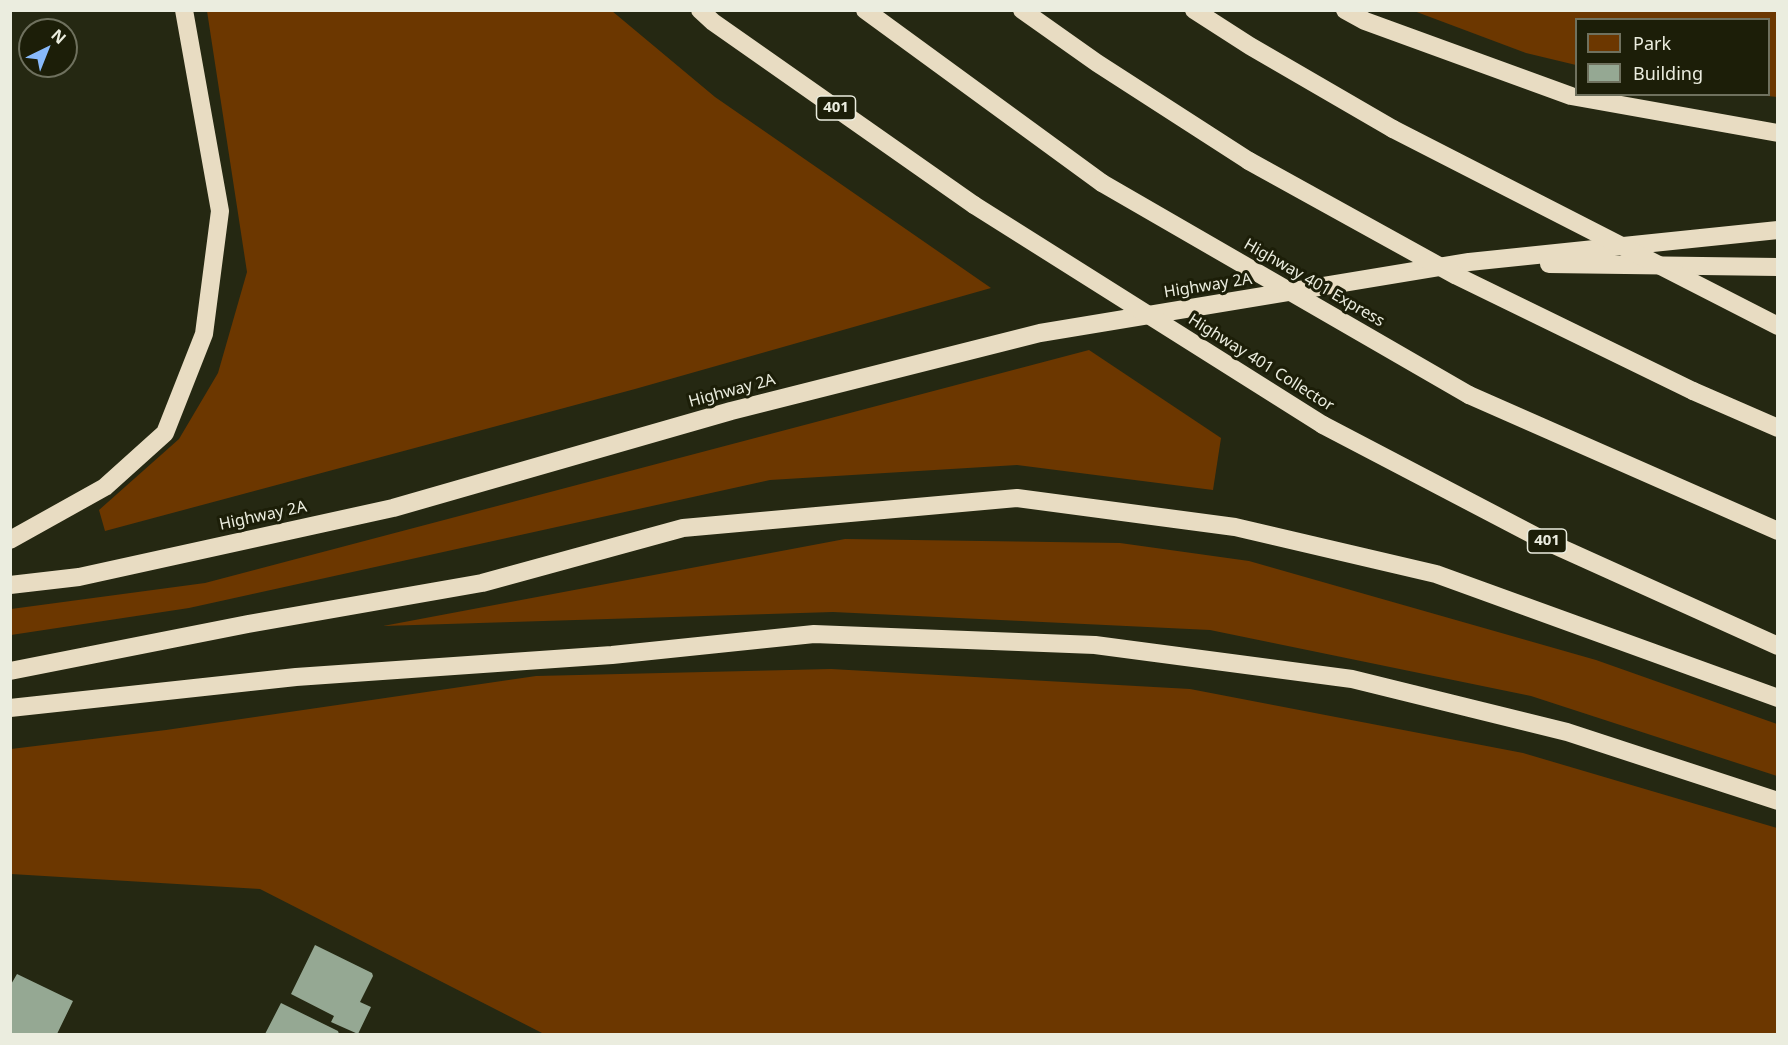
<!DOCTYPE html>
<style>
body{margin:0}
#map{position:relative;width:1788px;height:1045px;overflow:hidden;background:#252812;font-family:"Noto Sans",sans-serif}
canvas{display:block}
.frame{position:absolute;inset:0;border:12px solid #ebeddf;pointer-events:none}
.legend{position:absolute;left:1575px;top:18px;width:195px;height:78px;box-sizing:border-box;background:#1c1e08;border:2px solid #6f715e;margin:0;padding:8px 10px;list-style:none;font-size:18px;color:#ebeddf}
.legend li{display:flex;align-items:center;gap:12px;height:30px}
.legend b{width:30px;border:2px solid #6f715e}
.north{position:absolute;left:18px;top:18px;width:60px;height:60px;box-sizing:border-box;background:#1c1e08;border:2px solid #6f715e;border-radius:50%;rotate:43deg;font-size:16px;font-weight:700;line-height:24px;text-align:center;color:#ebeddf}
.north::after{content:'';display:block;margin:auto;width:21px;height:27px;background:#88bafc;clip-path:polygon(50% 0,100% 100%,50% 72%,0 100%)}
</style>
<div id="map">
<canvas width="1788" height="1045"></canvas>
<div class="frame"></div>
<ul class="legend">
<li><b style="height:16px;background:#6c3700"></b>Park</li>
<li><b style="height:16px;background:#95a893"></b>Building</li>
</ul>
<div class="north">N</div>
</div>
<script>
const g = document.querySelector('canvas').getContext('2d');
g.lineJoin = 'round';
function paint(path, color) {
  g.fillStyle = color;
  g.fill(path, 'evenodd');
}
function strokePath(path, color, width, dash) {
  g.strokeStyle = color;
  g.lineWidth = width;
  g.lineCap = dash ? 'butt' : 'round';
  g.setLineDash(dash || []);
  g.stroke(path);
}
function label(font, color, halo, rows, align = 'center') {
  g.font = font + ' "Noto Sans",sans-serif';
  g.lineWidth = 6;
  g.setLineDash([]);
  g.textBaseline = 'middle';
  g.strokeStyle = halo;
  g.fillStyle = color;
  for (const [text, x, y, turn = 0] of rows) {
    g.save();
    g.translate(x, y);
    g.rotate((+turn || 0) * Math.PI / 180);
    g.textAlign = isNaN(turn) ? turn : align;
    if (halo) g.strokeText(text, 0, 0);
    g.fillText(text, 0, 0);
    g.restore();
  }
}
paint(new Path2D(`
 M207 11H612L715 97 991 288 635 389 105 531 99 510 179 439 218 373 247 272Z
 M1414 11H1777V97L1758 95 1768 94V20H1576V65L1526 53Z
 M1089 350 1221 438 1213 490 1017 465 770 480 189 608 11 635V609L205 583Z
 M845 539 1120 543 1249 561 1596 660 1777 724V776L1531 696 1210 630 833 612 383 626Z
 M831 669 1190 689 1523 753 1777 828V1034H544L260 889 11 874V749L166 730 536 676Z`), '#6c3700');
paint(new Path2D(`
 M315 945 372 973 373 976 360 1002 371 1007 358 1034 331 1022 334 1016 291 994Z
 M17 974 73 1001 57 1034H10V986Z
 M281 1003 338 1031 339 1034H265Z`), '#95a893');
strokePath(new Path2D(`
 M700 10 713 22 974 205
 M865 10 1102 183
 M1022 10 1097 63 1249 161
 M1194 10 1250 46 1393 129
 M1345 10 1365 21 1571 96 1778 133
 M1549 264 1778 267
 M1693 391 1778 428
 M1469 395 1778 531
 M1323 425 1541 539 1778 646
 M10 540 105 487 165 433 204 334 220 211 184 10
 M10 585 79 577 393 508 731 411 1040 333 1469 262 1778 230
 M10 671 248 624 482 583 683 528 1017 498 1235 527 1436 574 1778 698
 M10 708 296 677 612 655 814 634 1095 645 1352 679 1567 732 1778 801`), '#e8dcc2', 18);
strokePath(new Path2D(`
 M1393 129 1778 326
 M1249 161 1457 276 1693 391
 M1102 183 1469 395
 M974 205 1323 425`), '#e8dcc2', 18);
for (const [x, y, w] of [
 [836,108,39],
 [1547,541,39]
]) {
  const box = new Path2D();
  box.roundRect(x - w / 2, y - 12, w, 24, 4.5);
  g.fillStyle = '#1c1e08';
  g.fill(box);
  strokePath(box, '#ebeddf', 1.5);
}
label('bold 15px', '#ebeddf', null, [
 ["401",836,108],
 ["401",1547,541]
]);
label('16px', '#ebeddf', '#1c1e08', [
 ["Highway 401 Express",1314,283,30],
 ["Highway 2A",1208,286,-9],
 ["Highway 401 Collector",1261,363,32],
 ["Highway 2A",732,391,-15],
 ["Highway 2A",263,516,-12]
]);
</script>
